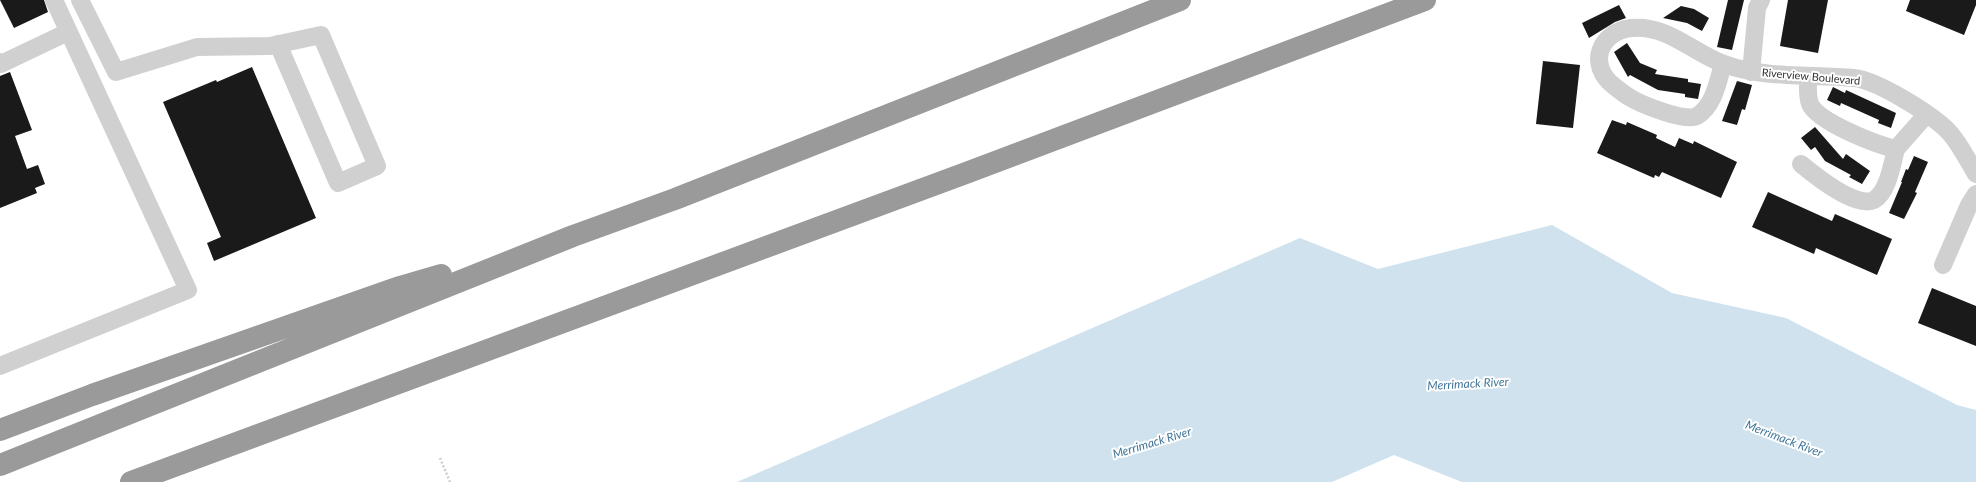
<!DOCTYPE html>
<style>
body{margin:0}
canvas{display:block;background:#fff}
</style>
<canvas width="1976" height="482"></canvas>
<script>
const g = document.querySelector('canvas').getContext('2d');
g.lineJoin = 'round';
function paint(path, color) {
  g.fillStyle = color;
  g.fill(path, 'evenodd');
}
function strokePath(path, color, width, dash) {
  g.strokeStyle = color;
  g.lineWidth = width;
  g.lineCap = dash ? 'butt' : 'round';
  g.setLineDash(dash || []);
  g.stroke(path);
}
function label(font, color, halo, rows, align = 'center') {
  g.font = font + ' Lato,sans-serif';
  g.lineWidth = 4;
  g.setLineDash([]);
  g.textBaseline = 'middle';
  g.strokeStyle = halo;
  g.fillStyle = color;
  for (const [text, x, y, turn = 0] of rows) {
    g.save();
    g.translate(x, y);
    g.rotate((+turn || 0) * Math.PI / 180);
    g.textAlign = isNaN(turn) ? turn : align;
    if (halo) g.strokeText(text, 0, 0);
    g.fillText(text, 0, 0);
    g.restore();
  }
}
paint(new Path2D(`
 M1552 225 1672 293 1786 318 1957 405 1976 410V482H1462L1394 455 1332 482H737L1300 238 1378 269Z`), '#cfe2ee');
paint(new Path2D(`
 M0 0H44L48 12 14 28Z
 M1728 0H1744L1732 50 1717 47Z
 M1788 0H1828L1818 53 1780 46Z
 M1910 0H1976V5L1964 35 1906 11Z
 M1619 5 1626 18 1615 22 1589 38 1582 23Z
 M1681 6 1694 9 1709 18 1702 31 1687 23 1663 18Z
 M1627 43 1640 63 1657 70 1655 74 1688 79V82L1701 84 1698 99 1685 97V94L1658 90 1630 75 1628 77 1614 52Z
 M1543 61 1580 65 1573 128 1536 124Z
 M252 67 316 218 214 261 207 243 221 237 163 102 216 80 217 82Z
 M10 72 32 130 15 136 27 169 38 165 45 184 35 188 37 193 0 208V76Z
 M1737 81 1752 85 1745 110 1742 109 1737 125 1722 121Z
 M1833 87 1845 93 1846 90 1896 113 1891 128 1878 123 1879 120 1841 103 1840 106 1827 100Z
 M1612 120 1626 125 1627 122 1657 135 1656 138 1675 147 1679 138 1693 144 1694 141 1737 162 1721 198 1662 172 1659 177 1655 175 1654 178 1597 153Z
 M1815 127 1843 159 1846 154 1870 171 1862 184 1849 177 1851 175 1825 161 1815 147 1811 150 1801 138Z
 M1914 156 1928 162 1915 192 1917 193 1904 219 1889 213 1902 182H1901L1906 169 1908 170Z
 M1768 192 1832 221 1835 214 1892 239 1877 275 1816 248 1814 254 1752 227Z
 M1932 288 1976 306V346L1918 323Z`), '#1a1a1a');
strokePath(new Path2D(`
 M440 458 450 482`), '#cdcdcd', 2.5, [2, 2]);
strokePath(new Path2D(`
 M80 0 116 72 197 47 270 46 321 35 377 166 338 183 278 44
 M0 62 1 64 68 32
 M1723 64C1718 81 1714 106 1697 116 1687 123 1640 104 1629 97 1624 94 1619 90 1614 86 1587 65 1599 32 1631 28 1667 24 1693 53 1724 64 1765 79 1811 74 1854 78 1877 80 1933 115 1949 132 1960 144 1968 161 1976 174
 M1751 72 1757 8 1761 0
 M1808 76C1808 84 1807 96 1810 104 1818 122 1877 145 1896 149L1926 115
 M1801 164C1813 174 1856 209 1874 200 1888 192 1892 164 1896 149
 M1943 265 1969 205 1976 194
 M0 366 188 290 54 0`), '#d0d0d0', 18);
strokePath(new Path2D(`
 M0 430 92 395 400 287 441 275
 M0 465 573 236 675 199 1180 0
 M131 482 966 173 1425 0`), '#9a9a9a', 22);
label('11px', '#333', '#fff', [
 ["Riverview Boulevard",1811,77,5]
]);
label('italic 12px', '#3f7597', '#fff', [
 ["Merrimack River",1468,384,-3],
 ["Merrimack River",1784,439,21],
 ["Merrimack River",1152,443,-17]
]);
</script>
